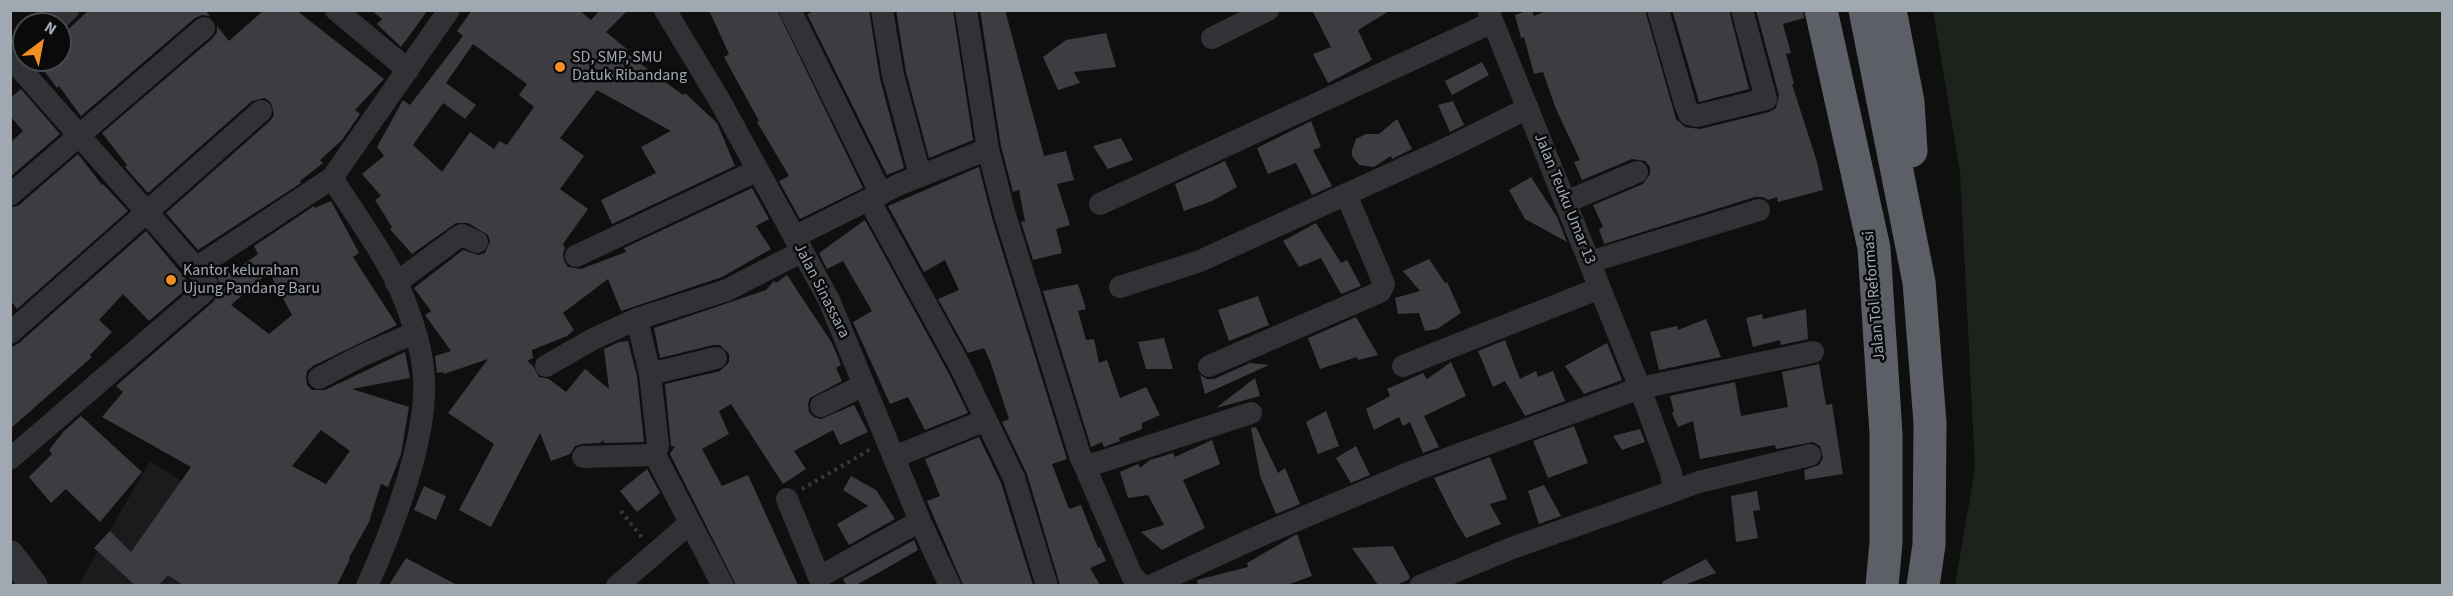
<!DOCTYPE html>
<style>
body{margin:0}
#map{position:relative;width:2453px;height:596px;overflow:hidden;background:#0f0f10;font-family:"Source Sans 3",sans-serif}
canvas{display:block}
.frame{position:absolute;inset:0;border:12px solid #a0a8b1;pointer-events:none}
.north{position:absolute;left:12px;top:12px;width:60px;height:60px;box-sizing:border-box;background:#0a0a0b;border:2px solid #46494d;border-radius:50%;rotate:32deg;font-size:16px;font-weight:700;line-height:24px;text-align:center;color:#a0a8b1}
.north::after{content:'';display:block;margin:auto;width:21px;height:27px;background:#f38f25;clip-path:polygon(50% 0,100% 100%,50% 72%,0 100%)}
</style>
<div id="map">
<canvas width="2453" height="596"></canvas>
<div class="frame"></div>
<div class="north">N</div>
</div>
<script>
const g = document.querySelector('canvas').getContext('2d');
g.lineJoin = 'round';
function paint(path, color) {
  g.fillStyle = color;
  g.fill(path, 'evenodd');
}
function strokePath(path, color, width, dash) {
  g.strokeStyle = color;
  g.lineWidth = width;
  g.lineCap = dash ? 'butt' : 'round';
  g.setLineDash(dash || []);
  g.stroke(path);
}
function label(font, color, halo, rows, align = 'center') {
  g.font = font + ' "Source Sans 3",sans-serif';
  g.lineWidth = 5;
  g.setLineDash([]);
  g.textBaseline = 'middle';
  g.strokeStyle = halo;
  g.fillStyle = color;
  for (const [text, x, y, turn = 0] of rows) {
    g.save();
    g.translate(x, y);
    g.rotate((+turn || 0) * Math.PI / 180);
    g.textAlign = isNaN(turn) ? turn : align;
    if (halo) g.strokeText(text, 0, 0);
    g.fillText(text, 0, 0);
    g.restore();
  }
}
paint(new Path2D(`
 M150 461 263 531 294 536 267 585 78 586Z`), '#1b1b1d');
paint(new Path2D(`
 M1933 11H2442V585H1955L1975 469 1960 172Z`), '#1b231b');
paint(new Path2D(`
 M89 10H205L210 16 202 15 195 18 81 116 59 86 57 88 36 60H60V37Z
 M264 10H296L384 79 355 110 360 114 342 140 320 160 323 163 300 181 301 183 198 250 166 213 270 121 274 115 271 103 265 98 252 101 148 193 125 167 127 165 102 133 213 38 217 32V26L229 41Z
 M371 10H428L401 47 377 24 382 19Z
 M472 10H579L591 20 600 10H628L606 32 628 50 626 53 683 95 685 93 717 123 735 166 737 165 612 224 601 200 656 173 641 147 671 131 597 90 560 138 584 156 560 189 588 209 563 244 565 248 563 254 564 261 568 267 581 269 626 252 624 248 752 188 769 219 756 226 771 249 722 277 621 311 608 279 563 313 574 330 567 336 532 350 533 358 527 361 533 366 539 377 549 379 566 392 585 369 609 389 604 349 619 342 628 341 637 376 644 442 604 443V440L600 443 582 444 575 446 570 454 551 461 540 433 491 527 459 510 494 444 448 413 488 359 444 374 443 372 437 373 435 356 451 351 425 315 431 311 414 288 463 250 478 255 485 253 490 241 488 235 468 223H456L412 254 390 229 392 227 375 200 381 196 362 174 384 156 377 147 403 100 410 105 463 36 457 31ZM473 44 527 84 519 95 534 107 507 145 499 141 494 149 470 132 442 172 413 145 443 103 465 119 476 105 446 83Z
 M709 10H777L863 188 800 219 779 181 789 176 757 122 759 121 724 57 729 54Z
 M817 10H869L880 79 904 168 887 175 807 14Z
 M896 10H953L973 140 929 158 906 72Z
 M980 10H1005L1044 156 1066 151 1074 180 1057 184 1070 225 1056 229 1062 253 1033 260 1021 222 1025 221 1019 190 1013 192 1001 146Z
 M1312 10H1391L1358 30 1372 60 1328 83 1313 54 1331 47Z
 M1530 10H1532L1534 16 1549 10H1645L1676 119 1685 127 1700 129 1769 112 1776 108 1779 95 1756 10H1803L1804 18 1783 24 1791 53 1786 54 1794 84H1792L1817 162 1823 190 1778 202 1777 197 1768 200 1763 197H1755L1604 244 1599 229 1603 227 1593 205 1643 184 1650 174V167L1645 161 1632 159 1582 180 1574 162 1580 160 1556 109 1543 72 1534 74 1524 37 1521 38 1515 15Z
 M1672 10H1729L1749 89 1699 102Z
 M1106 33 1116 67 1074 72 1080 83 1058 90 1043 57 1066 40Z
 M1482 62 1489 75 1452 95 1445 81Z
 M21 89 60 134 10 177V143L23 131 10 116V98Z
 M1453 101 1464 125 1450 132 1438 105Z
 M1397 119 1412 149 1392 159 1391 156 1374 167 1359 165 1352 156V150L1356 139 1366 134H1379Z
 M1311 121 1321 147 1313 150 1332 186 1312 195 1296 163 1268 174 1257 148Z
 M1121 138 1133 160 1108 169 1093 146Z
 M78 154 102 185 103 184 128 211 17 309 10 300V208L19 205Z
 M1225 161 1237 187 1212 201 1184 211 1175 184Z
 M979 167 992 218 1067 459 1052 464 1069 509 1081 505 1098 548 1100 547 1106 561 1090 568 1100 585H1060L1027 474 1002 422 1009 419 990 361 984 348 968 353 938 299 959 290 945 260 924 272 888 206Z
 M1531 177 1557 217 1567 242 1525 219 1509 190Z
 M331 201 359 253 353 257 397 325 313 366 307 371 306 378 307 385 312 390H325L405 352 410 378 352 389 409 407 401 454 388 487 381 484 369 522 349 558 350 559 337 585H183L168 575 159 585H135L94 548 110 531 131 552 191 467 102 417 123 392 116 386 214 301 221 286 215 272 224 266 230 274 258 254 254 246 314 206 315 208ZM269 272 292 315 269 334 231 305ZM321 430 350 451 326 484 292 466Z
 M865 220 949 374 968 413 925 430 908 397 890 404 853 322 872 311 843 261 827 269 819 253Z
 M1316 223 1341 263 1347 260 1361 286 1341 294 1321 258 1299 267 1283 241Z
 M146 231 191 285 149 321 123 294 99 320 112 332 90 355 92 357 10 429V348L19 343Z
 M1429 259 1445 283 1447 282 1461 313 1437 329 1425 331 1419 313 1398 314 1395 298 1420 291 1403 271Z
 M787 275 832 343 841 365 836 368 842 381 810 398 808 404 809 412 814 417 821 419 854 405 868 432 840 445 833 430 794 451 806 469 783 484 731 404 719 411 729 434 702 449 722 486 748 475 798 585H736L670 454 675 446H671L665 384 720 371 729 362V354L720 345H713L660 358 654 328 766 290 774 281 776 283Z
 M1078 284 1086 309 1078 311 1086 340 1094 339 1099 363 1107 360 1120 398 1146 387 1160 415 1142 423V429L1119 438 1120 441 1104 447 1102 442 1091 447 1043 291Z
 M1258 296 1269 325 1229 341 1218 310Z
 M1806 309 1808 339 1781 345 1780 340 1753 347 1746 318 1762 314 1763 319Z
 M1356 317 1378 355 1358 360 1357 357 1320 369 1308 338Z
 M1706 319 1721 357 1659 370 1650 332 1677 326 1678 330Z
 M1164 338 1173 369H1146L1138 342Z
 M1505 340 1520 379 1536 371 1538 377 1553 371 1565 401 1525 416 1505 381 1493 387 1478 351Z
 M1607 343 1622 380 1584 394 1565 366Z
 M1451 362 1466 396 1424 416 1439 447 1423 453 1410 422 1403 426 1399 417 1374 430 1366 409 1390 396 1387 389 1423 373 1427 379Z
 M1250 363 1269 365 1205 394 1200 375 1207 379H1214Z
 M1819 364 1826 405 1832 404 1843 474 1805 480 1804 470 1819 465 1823 458 1820 446 1813 442 1776 449 1775 445 1700 459 1693 421 1678 427 1672 413 1674 412 1670 396 1735 382 1741 416 1788 407 1782 372Z
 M1255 378 1260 396 1216 408Z
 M1326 411 1339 446 1318 454 1306 422Z
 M81 416 142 472 100 522 66 489 51 503 29 477 52 454 49 450 64 431Z
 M1574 426 1588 463 1548 478 1533 441Z
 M1256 427 1278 473 1285 468 1300 504 1276 514 1260 476 1251 428Z
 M1640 429 1645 442 1622 450 1613 436Z
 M979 437 1001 483 1033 585H963L927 501 940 496 925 459Z
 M1212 440 1220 464 1183 480 1205 528 1162 550 1141 532 1164 525 1148 495 1128 498 1120 472 1138 464 1140 468 1150 460 1173 453 1175 457Z
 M1356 446 1370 475 1351 483 1336 458Z
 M1490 457 1507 499 1490 504 1501 524 1466 538 1455 520 1434 478Z
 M647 469 660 493 637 512 620 491Z
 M851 476 876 490 895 519 849 545 837 524 868 506 843 490Z
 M1544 485 1561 516 1539 524 1528 491Z
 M424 486 446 496 436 520 414 510Z
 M1757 491 1760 510 1753 511 1758 538 1736 542 1731 496Z
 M1297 534 1312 576 1287 585H1198L1197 580 1248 567 1247 563Z
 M914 540 918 550 880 572 856 585H846L843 579Z
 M1393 546 1410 577 1408 580 1396 585H1378L1352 548Z
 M406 558 457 585H389Z
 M1706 559 1716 573 1684 585H1663L1662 582Z`), '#3b3d40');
strokePath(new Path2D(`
 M802 489 871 449
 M621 511 643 539`), '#36393c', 4, [3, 4.5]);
strokePath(new Path2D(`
 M336 10 408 70
 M665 10 720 101 829 300 920 521 950 586
 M790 10 881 194
 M882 10 893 75 920 175
 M966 10 988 149 1005 215 1081 459 1087 464H1094L1251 413
 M1488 10 1640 388 1813 352
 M1658 10 1685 104 1689 114 1697 116 1766 99 1742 10
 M53 24 68 10
 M1212 38 1268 10
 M10 57 196 268 208 286 205 291 10 459
 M332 178C355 214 381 249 399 287 411 315 423 350 424 380 427 440 392 531 367 586
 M10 195 204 28
 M869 200 961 368 1014 478 1047 586
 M1566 202 1637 172
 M1100 204 1493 22
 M794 237 900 184 988 149
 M576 256 758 170
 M1590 262 1759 210
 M196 268 332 178 449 10
 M396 283 458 237 462 235 477 242
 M1120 287 1200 261 1452 146 1528 108
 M637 319 650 374 658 445 655 455 723 586
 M10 333 261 111
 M546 366 593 339 637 319 727 290 801 252
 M1209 366 1380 292 1384 284 1346 194
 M1403 366 1600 288
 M650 374 716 358
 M319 378 361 356 414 333
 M821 406 864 385
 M1080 455 1132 576 1142 586
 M583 457 655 455
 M894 457 986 420
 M787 499 819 577 920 521
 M617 586 690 523
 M1150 586 1266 533 1416 470 1640 388 1671 473 1674 491 1699 482 1810 455
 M1420 586 1512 548 1674 491`), '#303235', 22);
strokePath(new Path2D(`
 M10 554 34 586`), '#303235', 28);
strokePath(new Path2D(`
 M1821 10 1874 248 1886 434V543L1882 586
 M1865 10 1919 282 1930 423 1929 545 1923 586
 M1890 10 1908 102 1911 151`), '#5c6066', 33);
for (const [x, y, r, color] of [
 [560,67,6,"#f38f25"],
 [171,280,6,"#f38f25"]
]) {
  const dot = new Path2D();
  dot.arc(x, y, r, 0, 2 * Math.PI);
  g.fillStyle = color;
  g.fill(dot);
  strokePath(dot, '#0a0a0b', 2);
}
label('16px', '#a0a8b1', '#0a0a0b', [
 ["SD, SMP, SMU",572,58],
 ["Datuk Ribandang",572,76],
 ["Kantor kelurahan",183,271],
 ["Ujung Pandang Baru",183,289]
], 'left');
label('16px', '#a0a8b1', '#0a0a0b', [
 ["Jalan Teuku Umar 13",1564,199,68],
 ["Jalan Sinassara",821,291,63],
 ["Jalan Tol Reformasi",1875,296,-95]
]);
</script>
